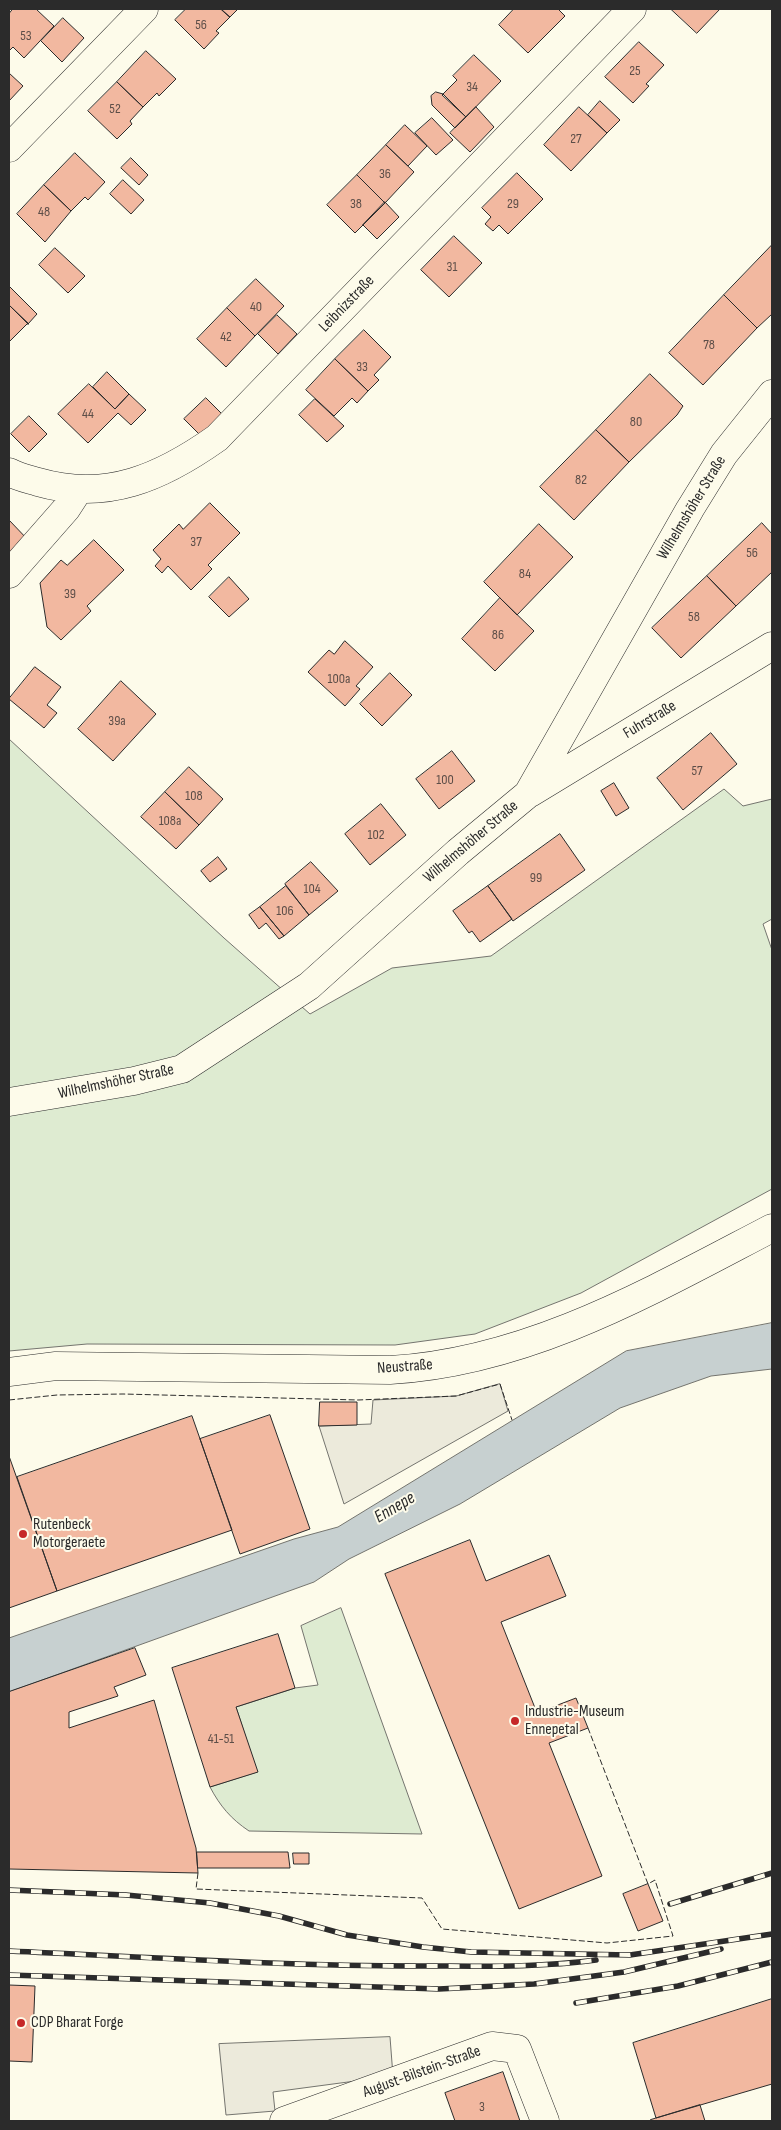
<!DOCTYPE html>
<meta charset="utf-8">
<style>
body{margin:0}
#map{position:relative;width:781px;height:2130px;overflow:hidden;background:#fdfbea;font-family:"Sofia Sans Condensed",sans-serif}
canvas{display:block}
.frame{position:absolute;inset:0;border:10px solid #2b2b2b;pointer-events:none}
</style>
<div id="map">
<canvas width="781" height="2130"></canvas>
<div class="frame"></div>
</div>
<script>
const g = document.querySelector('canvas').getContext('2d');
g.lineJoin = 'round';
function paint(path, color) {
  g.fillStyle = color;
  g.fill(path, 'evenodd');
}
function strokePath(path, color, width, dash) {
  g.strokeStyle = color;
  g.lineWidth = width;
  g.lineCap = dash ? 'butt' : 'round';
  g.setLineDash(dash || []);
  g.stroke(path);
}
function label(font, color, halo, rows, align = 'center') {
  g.font = font + ' "Sofia Sans Condensed",sans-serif';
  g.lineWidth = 4;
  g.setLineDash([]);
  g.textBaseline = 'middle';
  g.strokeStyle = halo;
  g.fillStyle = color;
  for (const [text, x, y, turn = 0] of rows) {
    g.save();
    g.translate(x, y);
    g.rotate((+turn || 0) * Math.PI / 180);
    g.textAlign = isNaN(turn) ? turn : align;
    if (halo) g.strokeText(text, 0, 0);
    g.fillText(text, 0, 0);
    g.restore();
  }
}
const green = new Path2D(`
 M9 739 224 938 310 1014 392 968 491 956 724 789 743 806 772 799V919L763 924 772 950V1189L581 1293 475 1334 395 1345 87 1344 9 1351Z
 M341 1608 422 1834 249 1831C231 1819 220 1806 210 1787L257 1772 236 1707 295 1688 318 1685 301 1626Z`);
paint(green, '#deebd1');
strokePath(green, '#74746e', 1);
const parking = new Path2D(`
 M500 1384 508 1411 344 1504 319 1426 371 1424 373 1400 456 1396Z
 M390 2037 393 2076 273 2092 275 2111 226 2115 219 2044Z`);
paint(parking, '#eceadb');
strokePath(parking, '#74746e', 1);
const water = new Path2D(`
 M772 1323V1369L711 1376 620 1408 460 1504 349 1559 314 1582 9 1692V1638L294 1539 338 1527 626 1351Z`);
paint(water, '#c7d0d0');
strokePath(water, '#74746e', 1);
const building = new Path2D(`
 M13 9H36L54 26 24 58 13 47 9 51V14Z
 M186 9H221L230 17 216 31 219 33 204 49 175 20Z
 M221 9H238L230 17Z
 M514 9H558L565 16 528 53 499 25Z
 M671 9H720L697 33Z
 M63 18 84 38 62 62 41 41Z
 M639 42 664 65 646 84 649 86 633 103 605 77Z
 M146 51 176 79 159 96 157 93 143 107 117 82Z
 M474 55 501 81 466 117 442 95 457 80 453 76Z
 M9 73 23 86 9 101Z
 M117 82 143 107 130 121 132 124 117 139 88 111Z
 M436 92 443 94 466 117 455 128 432 105 431 96Z
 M600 101 620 120 607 133 588 115Z
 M476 107 494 127 470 152 450 133Z
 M579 107 607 133 571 171 544 145Z
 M432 118 453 140 436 155 415 133Z
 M405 125 427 146 408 166 386 145Z
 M386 145 414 172 385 203 357 175Z
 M75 153 105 182 88 200 85 197 71 211 44 185Z
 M131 158 148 175 139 185 121 168Z
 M517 173 543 199 508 234 499 225 493 231 485 224 491 217 482 208Z
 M357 175 385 203 355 233 327 205Z
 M123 180 144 200 131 214 110 194Z
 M44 185 71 211 45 242 17 214Z
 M385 202 399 217 377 239 363 225Z
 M454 236 482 263 449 297 421 270Z
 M772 245V314L757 328 724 295Z
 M55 248 85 276 68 293 39 265Z
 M256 279 284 306 255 336 227 308Z
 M9 286 37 314 28 324 9 305Z
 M724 295 757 328 703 385 669 353Z
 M9 305 29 324H27L9 342Z
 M227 308 255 336 226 367 197 339Z
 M277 315 297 334 278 354 258 334Z
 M364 330 391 357 374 375 379 380 368 391 335 359Z
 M335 359 368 391 357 403 352 398 334 416 306 390Z
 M107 372 129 394 115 409 93 387Z
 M650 374 683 406 677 415 629 462 596 430Z
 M89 384 115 409 129 394 146 410 131 425 118 413 88 443 58 414Z
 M206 398 223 415 202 437 184 419Z
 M315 399 344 426 327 442 299 415Z
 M29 416 47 434 29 452 11 434Z
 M596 430 629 462 574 520 540 487Z
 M210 503 240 533 208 565 212 569 191 590 168 566 162 573 155 566 161 559 153 550 179 524 183 529Z
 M9 520 30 542 9 563Z
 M762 523 772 534V572L736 606 707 576Z
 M539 524 573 557 517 615 484 582Z
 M94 540 124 570 87 606 91 611 61 640 47 627 40 583 61 560 67 565Z
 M707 576 736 606 681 658 652 628Z
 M229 577 249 599 229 617 209 597Z
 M500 598 534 631 495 671 462 639Z
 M345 641 373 667 356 686 360 689 345 706 308 672 329 650 334 654Z
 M35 667 61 687 47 705 57 713 44 728 9 699Z
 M390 673 412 695 382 726 360 704Z
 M121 681 156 714 113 761 78 729Z
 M711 733 737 764 683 810 657 778Z
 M452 751 475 781 439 809 416 779Z
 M189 767 223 799 199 825 165 792Z
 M614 783 629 808 616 816 601 791Z
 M165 792 199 825 176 849 141 817Z
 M381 804 406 835 370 865 345 834Z
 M560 834 585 870 513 921 488 886Z
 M218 857 227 869 210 882 201 871Z
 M311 862 338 891 309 915 285 884Z
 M286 886 309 915 284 936 260 907Z
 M488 886 512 919 480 942 472 931 469 933 453 911Z
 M260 907 284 936 279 939 266 923 259 929 249 915Z
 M320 1402H357V1425L319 1426Z
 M270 1415 310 1529 240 1554 200 1439Z
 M192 1416 232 1530 57 1591 17 1477Z
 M9 1456 57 1591 9 1608Z
 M470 1540 486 1581 549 1555 566 1596 501 1622 537 1713 576 1698 588 1728 549 1743 602 1876 519 1909 385 1574Z
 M278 1634 295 1688 236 1707 258 1772 210 1787 172 1668Z
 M135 1648 146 1675 114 1687 118 1696 69 1712V1728L154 1700 196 1848 198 1873 9 1869V1692Z
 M197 1852H288L290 1868H198Z
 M293 1853H309V1864H294Z
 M648 1884 663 1921 638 1931 623 1894Z
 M9 1985 35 1986 32 2062 9 2061Z
 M772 1999V2084L656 2118 633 2043Z
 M503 2072 520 2121H455L445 2093Z
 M700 2105 705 2121H649L650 2120Z`);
paint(building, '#f2b8a0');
strokePath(building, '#2b2b2b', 1);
const minor = new Path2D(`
 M9 148 144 9
 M9 472C18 477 28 479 38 482 107 502 162 477 217 438L632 9
 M9 574 66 509 79 489
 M530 793 772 646
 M9 1102 134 1081 182 1069 309 986 458 852 528 794 690 509 724 454 772 394
 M284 2121 492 2046 517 2049 545 2121`);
const major = new Path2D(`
 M9 1372 56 1366 390 1370C529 1362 651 1291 772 1228`);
strokePath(minor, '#2b2b2b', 29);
strokePath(major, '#2b2b2b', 29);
strokePath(minor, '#fdfbea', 28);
strokePath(major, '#fdfbea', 28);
const rail = new Path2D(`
 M9 1890 126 1895 210 1903 279 1916 347 1935 423 1947 471 1952 630 1955 772 1934
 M670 1904 772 1873
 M9 1951C145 1957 281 1966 418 1966 477 1966 537 1968 596 1960
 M9 1975 439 1989 534 1984 624 1972 721 1949
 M576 2003 678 1986 772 1962`);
strokePath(rail, '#2b2b2b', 5.5);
strokePath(rail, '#fdfbea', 4, [11]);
strokePath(new Path2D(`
 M9 1400 57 1395 123 1394 358 1400 456 1396 500 1384 512 1420
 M198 1873 196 1889 422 1898 442 1929 607 1943 673 1936 655 1880 648 1884 588 1728`), '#2b2b2b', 1, [6, 2.5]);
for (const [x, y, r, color] of [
 [23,1534,5,"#c62828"],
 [515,1721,5,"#c62828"],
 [21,2023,5,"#c62828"]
]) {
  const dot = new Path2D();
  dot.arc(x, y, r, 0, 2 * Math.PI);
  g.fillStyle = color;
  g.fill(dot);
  strokePath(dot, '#fdfbea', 2);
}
label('14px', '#5d4e48', null, [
 ["56",201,25],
 ["53",26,36],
 ["25",635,71],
 ["34",472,87],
 ["52",115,109],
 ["27",576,139],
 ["36",385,174],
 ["38",356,204],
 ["29",513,204],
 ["48",44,212],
 ["31",452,267],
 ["40",256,307],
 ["42",226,337],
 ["78",709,345],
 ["33",362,367],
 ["44",88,414],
 ["80",636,422],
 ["82",581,480],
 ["37",196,542],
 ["56",752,553],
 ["84",525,574],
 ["39",70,594],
 ["58",694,617],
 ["86",498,635],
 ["100a",339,679],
 ["39a",117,721],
 ["57",697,771],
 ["100",445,780],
 ["108",194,796],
 ["108a",170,821],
 ["102",376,835],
 ["99",536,878],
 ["104",312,889],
 ["106",285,911],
 ["41-51",221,1739],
 ["3",482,2107]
]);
label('16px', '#2b2b2b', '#fdfbea', [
 ["Leibnizstraße",347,304,-46],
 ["Wilhelmshöher Straße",692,508,-59],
 ["Fuhrstraße",650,720,-31],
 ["Wilhelmshöher Straße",471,842,-40],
 ["Wilhelmshöher Straße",116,1082,-12],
 ["Neustraße",405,1367,-4],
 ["August-Bilstein-Straße",422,2072,-20]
]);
label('16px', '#2b2b2b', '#fdfbea', [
 ["Rutenbeck",33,1525],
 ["Motorgeraete",33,1543],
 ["Industrie-Museum",525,1712],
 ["Ennepetal",525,1730],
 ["CDP Bharat Forge",31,2023]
], 'left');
label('italic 18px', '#2b2b2b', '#fdfbea', [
 ["Ennepe",395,1508,-31]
]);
</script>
